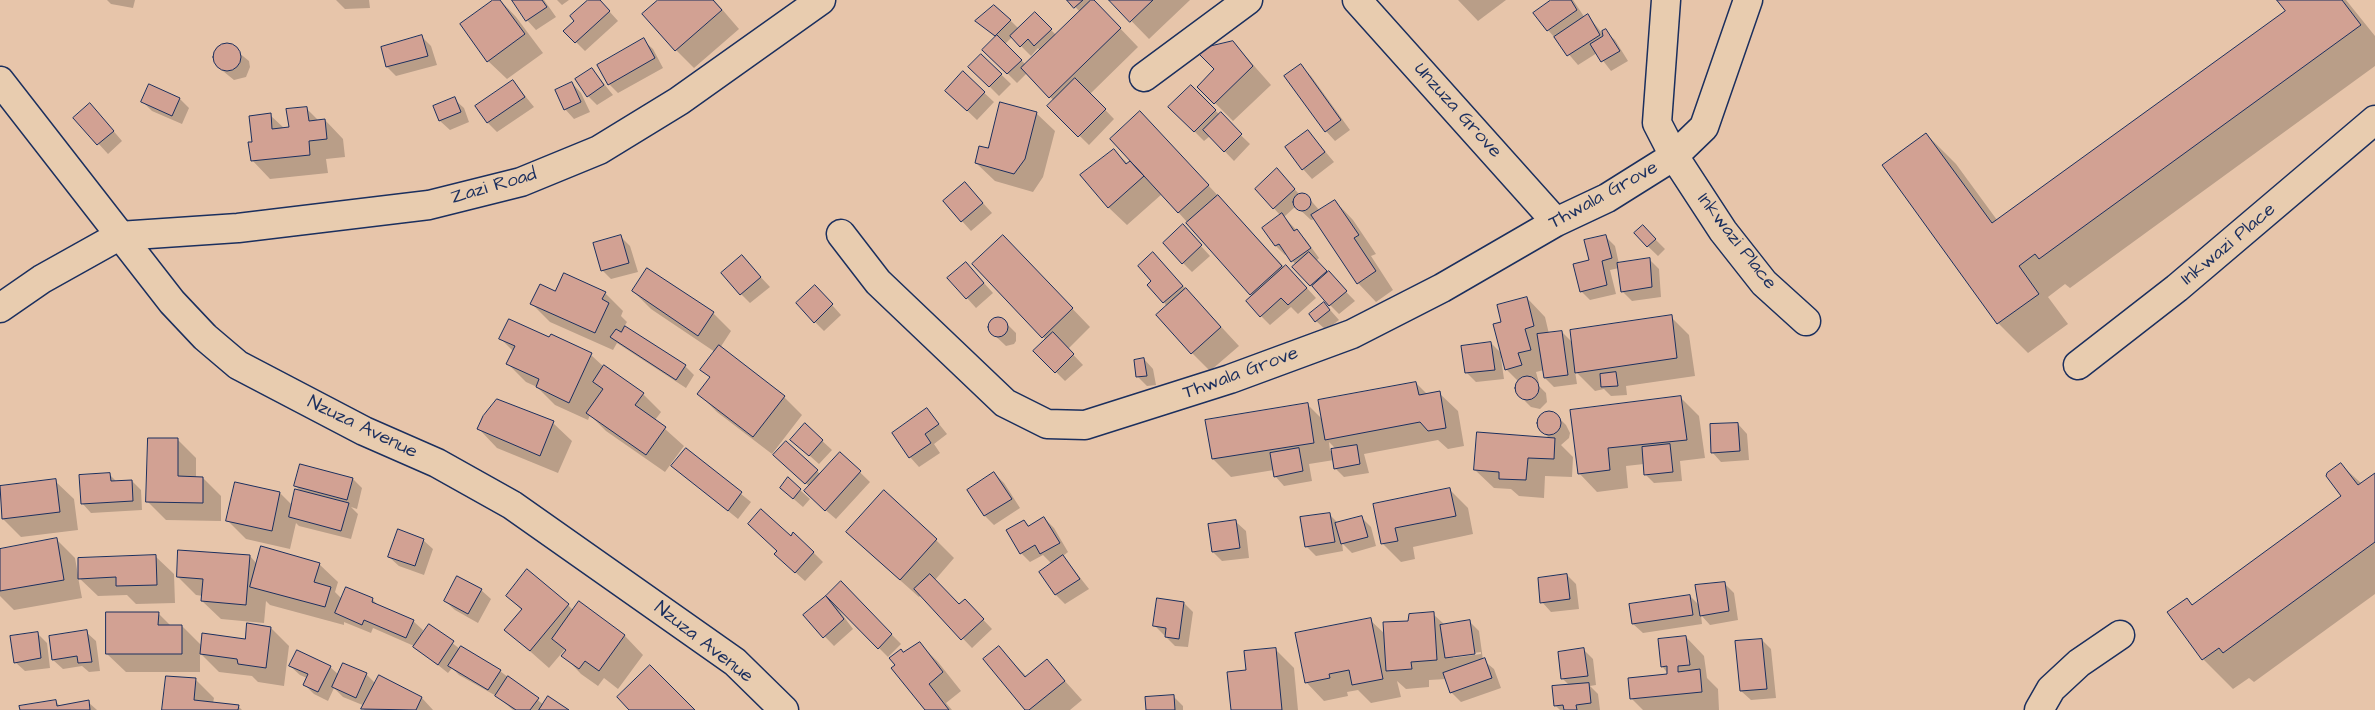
<!DOCTYPE html>
<style>
body{margin:0}
canvas{display:block;background:#e7c5aa}
</style>
<canvas width="2375" height="710"></canvas>
<script>
const g = document.querySelector('canvas').getContext('2d');
g.lineJoin = 'round';
function paint(path, color) {
  g.fillStyle = color;
  g.fill(path, 'evenodd');
}
function strokePath(path, color, width, dash) {
  g.strokeStyle = color;
  g.lineWidth = width;
  g.lineCap = dash ? 'butt' : 'round';
  g.setLineDash(dash || []);
  g.stroke(path);
}
function label(font, color, halo, rows, align = 'center') {
  g.font = font + ' "Architects Daughter",sans-serif';
  g.lineWidth = 4;
  g.setLineDash([]);
  g.textBaseline = 'middle';
  g.strokeStyle = halo;
  g.fillStyle = color;
  for (const [text, x, y, turn = 0] of rows) {
    g.save();
    g.translate(x, y);
    g.rotate((+turn || 0) * Math.PI / 180);
    g.textAlign = isNaN(turn) ? turn : align;
    if (halo) g.strokeText(text, 0, 0);
    g.fillText(text, 0, 0);
    g.restore();
  }
}
paint(new Path2D(`
 M107 0H135L133 8 111 4Z
 M336 0H369L370 8 345 9Z
 M496 0H500L516 17 543 53 507 79 488 61 462 25Z
 M513 0H544L556 17 536 30 527 20Z
 M557 0H569L562 5Z
 M590 0H599L618 21 585 51 576 42V21Z
 M660 0H714L739 29 694 68 676 50Z
 M1069 0H1093L1138 47 1090 94 1114 119 1089 145 1049 106 1054 101 1027 73 1017 83 984 50 996 37 977 21 1010 20 1019 29 1035 14 1056 35 1080 12ZM1012 37 1031 56 1038 48 1040 51 1026 65 1005 44Z
 M1111 0H1190L1149 39Z
 M1458 0H1506L1478 21Z
 M1553 0H1573L1585 18 1588 16 1602 33 1605 31 1615 40 1628 61 1611 71 1597 53 1578 65 1548 30Z
 M2278 0H2346L2375 36V66L2070 288 2065 284 2048 297 2068 324 2028 353 1998 323 1926 134 1956 164 1997 220 2286 11Z
 M422 37 431 46 437 65 396 76 387 67 382 48Z
 M643 40 653 49 663 68 618 93 609 84Z
 M1233 42 1271 85 1233 121 1199 87 1216 69Z
 M228 44 249 61 250 67 246 77 234 80 218 67 214 55 217 50Z
 M981 55 1011 84 999 96 970 67Z
 M1301 66 1311 76 1350 130 1335 141 1326 131Z
 M592 69 613 95 597 105 588 96Z
 M963 73 994 102 977 120 956 100Z
 M513 81 534 107 497 132 488 123Z
 M572 83 581 93 590 112 574 119 565 109Z
 M1191 87 1250 144 1234 161 1210 136 1204 141 1170 107Z
 M180 99 189 108 182 124 152 111 143 102Z
 M454 99 464 108 469 122 450 130 440 121 435 106Z
 M306 108 319 121 325 120 343 139 345 157 326 159 328 173 270 179 252 160 253 143 270 115 285 129 290 128Z
 M1036 113 1055 131 1043 177 1033 192 995 181 976 163 989 150Z
 M99 114 122 141 108 154 75 118Z
 M1158 131 1285 268 1296 276 1316 298 1298 314 1291 307 1270 325 1261 316 1253 296 1162 194 1127 225 1108 207 1114 150 1128 164Z
 M1308 131 1334 162 1312 179 1303 169Z
 M1286 180 1300 195H1306L1320 211 1335 201 1353 220 1376 254 1371 256 1393 290 1376 302 1358 283 1315 219 1311 220 1296 206 1284 217 1306 240 1319 258 1316 261 1355 301 1339 314 1330 305 1294 267 1296 265 1287 254 1285 255 1276 246 1264 228 1281 216 1256 189Z
 M974 193 992 213 971 231 962 221Z
 M1635 234 1652 236 1665 249 1658 256Z
 M620 236 630 246 638 272 611 279 602 270Z
 M1192 236 1210 256 1192 272 1183 263Z
 M1605 236 1615 246 1619 264 1649 259 1659 269 1661 297 1632 301 1622 291 1619 268 1610 270 1616 294 1590 300 1581 291 1590 260Z
 M1021 255 1090 327 1068 349 1083 365 1065 381 1035 351 1046 340 974 264Z
 M742 257 770 287 750 303 741 294Z
 M1162 263 1239 346 1210 371 1192 353 1164 302Z
 M975 273 993 293 976 308 967 298Z
 M633 291 713 313 731 331 720 348 784 397 802 415 772 454 717 412 699 394 711 378 702 370 715 352 651 309Z
 M556 292 605 293 623 311 621 316 627 322 624 327 685 366 694 375 686 388 617 343 613 350 550 322 532 304Z
 M824 296 841 315 824 331 815 322Z
 M1527 298 1545 317 1549 334 1562 332 1573 343 1671 317 1689 335 1695 376 1626 386 1627 395 1611 396 1604 389 1595 391 1575 371 1577 384 1554 387 1545 378 1544 370 1536 372 1539 383 1537 384 1546 393 1547 402 1540 409 1531 407 1517 393 1519 382 1506 369 1503 358H1501L1504 379 1476 382 1466 372 1491 343 1502 354 1503 322Z
 M1324 303 1339 320 1326 330 1316 321Z
 M994 319 1003 320 1016 333V341L1014 344 1006 346 989 330V326Z
 M551 336 591 355 604 367 643 394 661 412 655 420 684 446 665 472 606 431 590 415 588 420 555 405 537 387 526 382 508 364 514 352 501 339H550Z
 M1144 359 1153 369 1156 385 1147 386 1137 376Z
 M1416 383 1428 395 1439 393 1458 411 1464 446 1448 449 1438 440 1364 454 1369 473 1344 477 1335 468 1334 460 1309 464 1312 481 1284 486 1275 476 1274 470 1231 477 1213 459 1307 404 1323 420ZM1329 442 1333 446 1336 450 1330 451Z
 M1681 398 1699 416 1705 458 1680 461 1682 481 1654 483 1645 474 1644 464 1626 466 1628 488 1597 492 1579 473 1571 412Z
 M927 409 947 434 934 444 940 453 919 467 910 457Z
 M1546 413 1556 415 1566 425 1570 433 1569 438 1561 445 1573 457 1572 477 1545 476 1544 498 1519 496 1511 489 1494 488 1475 470 1549 438 1540 429V419Z
 M553 423 572 441 558 473 497 448 479 429Z
 M1738 424 1747 434 1749 460 1721 462 1712 452Z
 M805 425 832 450 819 464 802 449Z
 M177 439 196 458V478H203L221 496V521L166 520 148 502Z
 M686 450 751 502 738 519 673 466Z
 M840 453 870 482 836 519 815 501 810 487 784 464 817 471 821 475Z
 M2341 465 2362 484 2375 475V594L2254 682 2249 678 2233 689 2203 659 2169 613 2187 600 2193 606 2343 496Z
 M994 473 1004 483 1020 508 994 525 985 516 969 490Z
 M110 475 117 482 132 481 141 490 142 510 91 513 82 503Z
 M353 479 362 488 357 509 351 507 358 514 351 539 299 526 296 523 290 549 246 539 228 521 280 493 293 506 302 492 295 486Z
 M55 481 74 499 78 530 21 537 3 519 0 488Z
 M781 488 800 490 810 499 803 507Z
 M1449 489 1468 508 1473 534 1413 547 1415 559 1401 562 1383 544 1375 505Z
 M1329 514 1339 524 1361 517 1371 527 1376 546 1352 553 1342 543 1343 551 1316 556 1306 546Z
 M1044 518 1054 528 1068 552 1063 556 1089 589 1065 604 1056 595 1041 572 1052 564 1043 555 1030 562 1021 553 1024 521 1030 527Z
 M1236 522 1246 531 1249 558 1222 561 1213 552Z
 M791 538 813 552 823 562 805 581 785 563Z
 M57 540 75 558 78 575 155 556 174 574 175 603 136 604 127 595 98 596 78 577 82 598 14 610 0 596V550Z
 M423 540 433 549 424 575 399 566 389 557Z
 M936 540 954 558 935 580 959 606 974 610 992 629 972 648 921 595 919 597 866 550Z
 M250 556 257 564H319L338 582 335 592 342 599H372L380 607 413 621 423 630 420 639 430 626 460 649 500 671 544 705 567 710H513L498 697 459 675 452 668 448 673 414 646 373 628 371 633 344 622V625L270 605 266 601 264 623 221 619 202 601 203 596 196 595 178 577Z
 M1567 575 1576 584 1579 609 1551 612 1542 602Z
 M841 583 901 644 888 657 839 608 838 609 853 629 834 646 805 616Z
 M1724 583 1734 593 1738 620 1710 625 1701 615 1702 624 1643 633 1633 624 1630 605 1690 596 1700 606Z
 M481 590 491 599 478 623 455 610 445 601Z
 M507 596 568 605 574 611 580 603 625 636 643 655 618 689 604 678 598 686 581 674 563 655 568 650 566 648 549 668 506 630 522 610Z
 M1184 603 1193 612 1188 647 1175 646 1155 626Z
 M158 613 171 626H182L202 646 246 640 271 628 289 646 284 686 258 682 252 676 219 672 200 653V672H126L107 654Z
 M1433 614 1445 625 1470 622 1479 631 1483 660 1494 669 1501 688 1461 702 1451 692 1447 679 1429 680V687L1406 689 1397 681 1401 697 1371 703 1358 690 1347 692 1348 696 1324 701 1306 682 1370 620 1385 634 1409 622ZM1481 652V654L1453 658V656Z
 M86 632 96 641 100 671 89 672 82 666 63 669 53 660Z
 M37 633 47 643 50 668 25 671 15 662Z
 M1686 637 1704 656 1707 678 1718 689 1719 710H1643L1631 698 1669 675 1662 666Z
 M1762 640 1771 649 1776 698 1751 700 1741 691Z
 M920 644 938 662 961 691 946 703 952 710H926L904 654 914 645 916 647Z
 M999 648 1027 677 1047 661 1082 700 1070 710H1026Z
 M1276 650 1294 668 1298 710H1233L1247 671Z
 M1584 650 1593 659 1596 685 1590 686 1598 694 1600 710H1560L1555 705 1570 686 1563 679Z
 M290 666 330 667 339 675 366 674 376 684 380 677 422 698 433 710H364L365 706 343 697 334 688 328 701 314 694 305 685 307 678 300 675Z
 M196 680 214 698 213 703 238 706 242 710H163Z
 M1173 696 1183 706V710H1147Z
 M55 701 61 707 88 702 97 710H21Z`), '#0003');
const building = new Path2D(`
 M493 0H500L525 34 487 62 460 24Z
 M512 0H542L547 7 526 21Z
 M588 0H600L610 11 575 43 563 31 574 21 570 16Z
 M658 0H713L722 10 675 51 642 14Z
 M1067 0H1083L1074 8Z
 M1091 0H1094L1121 28 1049 98 1021 68Z
 M1109 0H1153L1130 22Z
 M1551 0H1571L1577 10 1547 31 1533 13Z
 M2277 0H2342L2361 25 2039 259 2035 254 2019 266 2039 294 1997 324 1882 165 1926 133 1992 223 2285 11Z
 M994 5 1011 20 995 36 975 21Z
 M1035 12 1052 29 1034 46 1028 39 1020 47 1010 36Z
 M1588 14 1600 35 1567 56 1554 37Z
 M1606 29 1620 51 1601 62 1590 44 1603 36 1602 31Z
 M422 35 428 56 386 67 381 47Z
 M997 35 1022 60 1007 74 982 50Z
 M644 38 655 58 608 85 597 65Z
 M1233 41 1253 66 1214 104 1197 87 1214 69 1195 50Z
 M213 57a14 14 0 1 1 28 0a14 14 0 1 1-28 0Z
 M981 54 1002 74 989 87 968 67Z
 M1301 64 1341 120 1325 132 1284 76Z
 M592 68 604 85 587 97 575 79Z
 M963 71 985 92 967 111 945 91Z
 M1075 78 1106 109 1078 137 1047 106Z
 M513 80 525 97 487 123 475 106Z
 M572 82 581 102 564 110 555 90Z
 M149 84 180 98 172 116 141 102Z
 M1191 85 1216 110 1194 132 1168 107Z
 M455 97 461 112 439 121 433 106Z
 M1000 102 1037 112 1025 159 1014 174 975 163 979 146 988 148Z
 M90 103 114 131 97 145 73 118Z
 M307 107 309 121 325 119 327 139 309 141 310 155 251 161 248 142H252L249 116 271 113 272 129 289 127 286 109Z
 M1140 111 1209 185 1178 213 1110 139Z
 M1221 112 1242 134 1224 152 1203 130Z
 M1308 130 1325 152 1302 170 1285 147Z
 M1114 149 1126 164 1130 161 1144 176 1108 208 1080 175Z
 M1277 168 1295 189 1273 209 1255 189Z
 M965 182 983 203 961 222 943 201Z
 M1293 202a9 9 0 1 1 18 0a9 9 0 1 1-18 0Z
 M1218 195 1282 266 1250 295 1186 223Z
 M1335 200 1359 235 1354 238 1376 271 1357 284 1311 215Z
 M1282 213 1294 231 1297 229 1311 248 1291 262 1279 244 1275 246 1262 228Z
 M1183 224 1202 245 1182 264 1163 243Z
 M1643 225 1656 239 1647 247 1634 233Z
 M621 235 629 263 601 271 593 243Z
 M1003 235 1073 308 1042 338 972 264Z
 M1606 235 1612 258 1602 261 1607 285 1580 292 1573 264 1589 260 1584 240Z
 M1153 252 1183 286 1163 303 1147 285 1151 281 1138 266Z
 M1309 252 1327 271 1310 286 1292 267Z
 M742 255 761 277 740 295 721 273Z
 M1650 258 1652 287 1621 292 1617 263Z
 M966 262 984 283 966 299 947 278Z
 M1286 265 1307 288 1288 305 1281 298 1260 317 1246 301Z
 M647 268 714 312 698 336 632 291Z
 M1329 271 1347 291 1329 306 1312 286Z
 M564 273 606 292 602 299 609 303 595 333 530 304 540 284 555 291Z
 M815 285 833 304 814 323 796 303Z
 M1186 288 1221 327 1191 354 1156 315Z
 M1527 297 1534 326 1525 329 1531 350 1518 353 1522 365 1505 370 1493 324 1501 322 1497 305Z
 M1324 302 1330 310 1315 322 1309 314Z
 M1672 315 1677 358 1575 373 1570 330Z
 M988 327a10 10 0 1 1 20 0a10 10 0 1 1-20 0Z
 M509 319 549 337 551 334 592 353 569 403 536 387 539 379 506 364 515 346 499 339Z
 M625 326 686 365 676 380 610 337 616 329 621 332Z
 M1562 331 1568 375 1544 378 1537 334Z
 M1053 332 1074 354 1055 373 1033 351Z
 M1491 342 1495 370 1465 373 1461 346Z
 M719 345 785 396 753 437 697 394 710 377 700 370Z
 M1144 358 1147 376 1136 377 1134 360Z
 M604 365 644 393 635 405 666 427 646 455 586 413 603 389 593 382Z
 M1616 372 1618 386 1601 387 1600 374Z
 M1515 388a12 12 0 1 1 24 0a12 12 0 1 1-24 0Z
 M1416 382 1419 395 1440 391 1446 428 1428 431 1420 422 1325 440 1318 400Z
 M1681 396 1687 440 1608 448 1610 470 1578 474 1570 410Z
 M497 399 554 421 540 456 477 429 483 416Z
 M1308 403 1314 443 1212 459 1205 420Z
 M927 408 939 424 925 434 931 443 909 458 892 433Z
 M1537 423a12 12 0 1 1 24 0a12 12 0 1 1-24 0Z
 M805 423 823 440 809 456 790 440Z
 M1738 423 1740 451 1711 453 1710 424Z
 M1477 432 1555 438 1554 459 1528 458 1526 480 1499 479V472L1474 470Z
 M148 438H178V476L203 477V503L146 502Z
 M786 441 818 470 805 484 773 455Z
 M1670 444 1673 472 1644 475 1642 447Z
 M1357 445 1360 464 1334 469 1331 449Z
 M686 448 742 492 728 511 671 466Z
 M1299 448 1303 471 1274 477 1270 453Z
 M840 452 861 471 825 511 804 491Z
 M2341 463 2358 485 2375 473V542L2223 653 2219 648 2202 660 2167 612 2187 598 2192 605 2341 496 2326 476 2327 473Z
 M300 464 353 478 347 500 294 486Z
 M994 472 1012 499 984 516 967 490Z
 M110 473 111 481 132 480 133 501 81 504 79 475Z
 M788 477 801 489 793 499 780 488Z
 M56 479 60 512 2 519 0 486Z
 M235 482 280 492 272 531 226 521Z
 M1450 488 1456 516 1395 528 1398 541 1381 544 1373 504Z
 M295 489 349 503 341 531 289 517Z
 M884 490 937 539 900 580 846 532Z
 M761 509 791 536 793 532 814 552 795 573 774 554 777 551 748 524Z
 M1330 513 1335 542 1305 547 1300 517Z
 M1362 516 1368 537 1341 544 1335 523Z
 M1044 517 1060 543 1040 554 1035 545 1020 554 1006 530 1024 520 1028 526Z
 M1236 520 1240 548 1212 552 1208 524Z
 M398 529 424 539 415 566 388 557Z
 M57 538 64 580 0 591V549Z
 M261 546 320 563 314 582 331 587 325 607 250 587Z
 M178 550 250 555 246 605 201 601 203 579 177 577Z
 M156 555 157 585 116 586V577L78 579V558Z
 M1063 555 1080 579 1055 595 1039 572Z
 M527 569 569 604 530 651 504 630 522 609 506 596Z
 M930 574 959 604 965 599 984 619 961 640 914 589Z
 M1567 574 1570 599 1540 603 1538 578Z
 M457 576 482 589 468 614 444 601Z
 M841 581 892 634 878 649 826 596Z
 M1725 582 1729 611 1700 616 1695 585Z
 M346 587 373 598 372 602 414 620 406 638 364 620 362 625 335 613Z
 M1690 595 1693 615 1632 624 1629 604Z
 M826 596 844 619 823 638 803 615Z
 M1157 598 1184 602 1179 639 1165 637 1166 628 1153 626Z
 M579 601 625 635 599 671 585 661 579 669 561 656 566 650 552 639Z
 M106 612H159L158 625H182V654H106Z
 M1434 612 1437 660 1411 662 1412 669 1386 671 1383 622 1408 621 1409 614Z
 M1371 618 1383 679 1352 685 1349 670 1329 674 1330 678 1305 683 1295 633Z
 M1470 620 1475 654 1445 658 1440 625Z
 M247 623 271 627 266 668 238 664 237 659 200 654 202 633 245 639Z
 M429 624 454 641 438 665 413 647Z
 M87 630 92 662 78 663 77 656 52 660 49 636Z
 M38 632 41 658 14 663 10 636Z
 M1686 636 1690 665 1678 666V672L1700 669 1702 692 1630 699 1628 678 1667 674V666L1661 667 1658 639Z
 M1762 639 1767 689 1740 691 1735 641Z
 M920 642 943 672 929 684 949 710H925L891 668 895 665 889 658 901 649 903 652Z
 M461 646 501 670 488 690 448 666Z
 M999 646 1025 677 1047 659 1065 681 1029 710H1025L983 659Z
 M1276 648 1282 710H1231L1227 672 1246 670 1244 651Z
 M1584 648 1588 676 1561 679 1558 652Z
 M297 650 331 666 318 692 303 685 308 674 289 666Z
 M1485 658 1492 678 1450 693 1443 673Z
 M343 663 367 673 356 698 332 687Z
 M650 665 695 710H629L617 697Z
 M379 675 422 697 416 710 361 709Z
 M166 676 196 678 194 700 239 705 238 710H162Z
 M508 676 539 698 530 710H516L495 696Z
 M1589 683 1591 703 1576 705 1577 710H1564L1563 705 1554 706 1552 686Z
 M1174 695 1175 710H1146L1145 697Z
 M548 696 569 710H539Z
 M56 700 57 706 89 700 90 710H20L19 706Z`);
paint(building, '#d2a193');
strokePath(building, '#1b2f5e', 1);
const minor = new Path2D(`
 M1357 0 1556 222
 M1666 0 1657 123 1674 156 1723 231 1764 283 1806 321
 M1144 77 1248 0
 M0 81 172 302 205 337 238 365 364 431 437 463 512 505 735 662 784 710
 M841 234 878 282 1005 403 1047 424 1085 425 1230 379 1352 334 1442 288 1556 222 1607 198 1674 156 1704 127 1748 0
 M0 308 42 279 119 236 238 228 429 205 521 182 599 150 679 101 821 0
 M2078 365 2177 288 2375 120
 M2039 710 2051 689 2079 663 2120 635`);
strokePath(minor, '#1b2f5e', 31);
strokePath(minor, '#e8ccaf', 28);
label('19px', '#1b2f5e', '#e8ccaf', [
 ["Unzuza Grove",1457,111,48],
 ["Zazi Road",494,187,-16],
 ["Thwala Grove",1604,196,-29],
 ["Inkwazi Place",1736,242,52],
 ["Inkwazi Place",2229,245,-40],
 ["Thwala Grove",1241,374,-20],
 ["Nzuza Avenue",362,428,26],
 ["Nzuza Avenue",703,643,38]
]);
</script>
